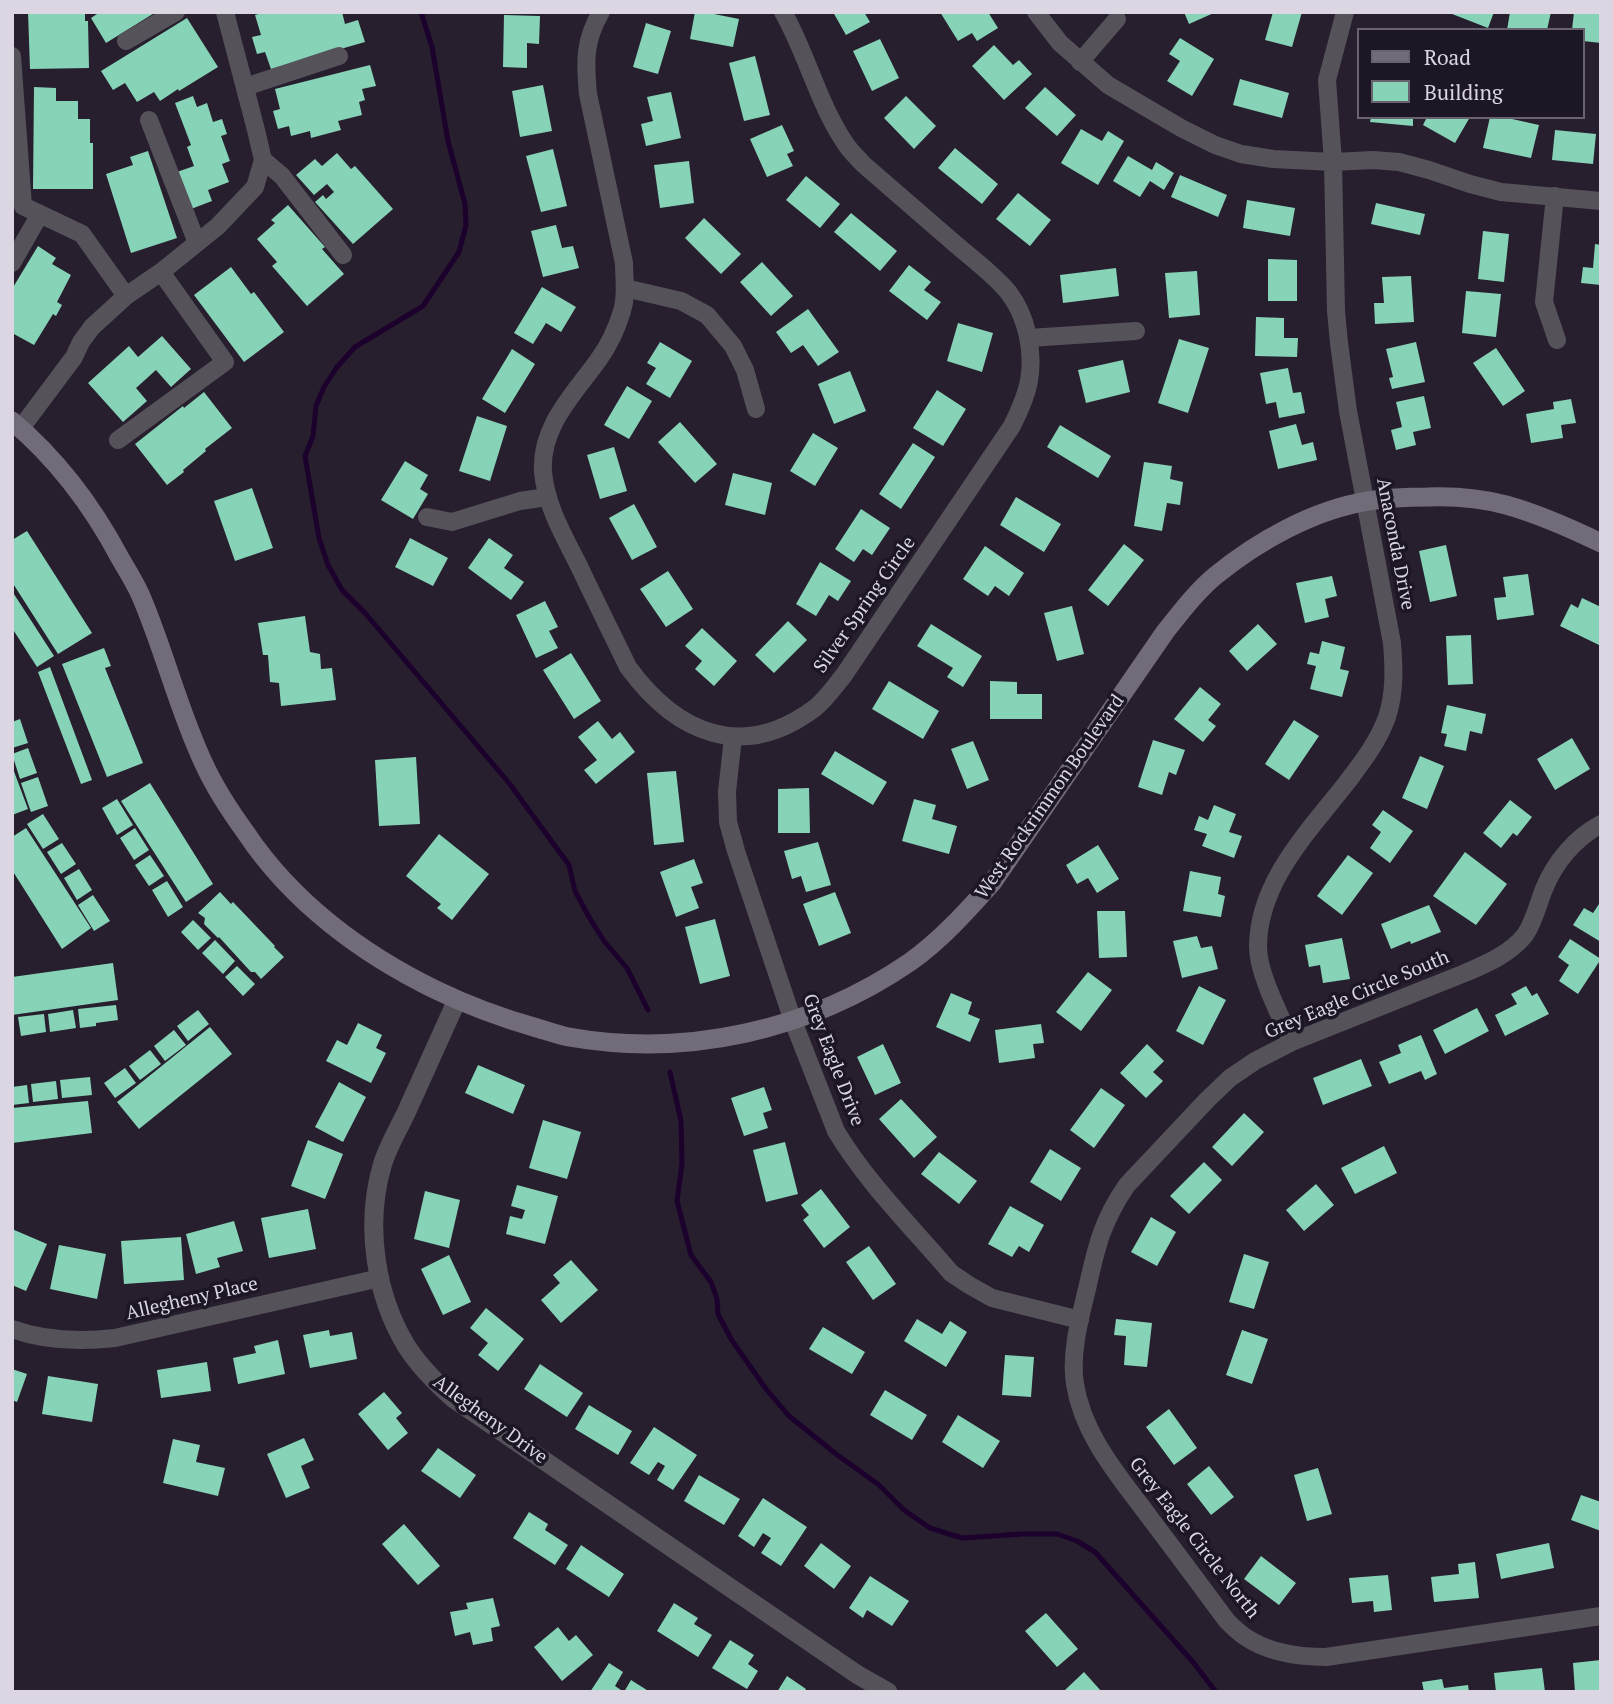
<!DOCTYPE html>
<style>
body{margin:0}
#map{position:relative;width:1613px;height:1704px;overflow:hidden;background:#271f2e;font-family:"PT Serif",serif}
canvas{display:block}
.frame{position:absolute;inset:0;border:14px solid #dbd6e1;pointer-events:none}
.legend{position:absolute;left:1357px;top:28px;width:228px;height:91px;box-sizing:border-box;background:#1d1624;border:2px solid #696370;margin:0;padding:9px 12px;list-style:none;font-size:21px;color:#dbd6e1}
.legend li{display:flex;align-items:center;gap:14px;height:35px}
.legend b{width:35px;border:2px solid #696370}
</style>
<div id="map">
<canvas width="1613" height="1704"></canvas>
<div class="frame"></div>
<ul class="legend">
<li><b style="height:9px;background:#726c79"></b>Road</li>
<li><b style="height:19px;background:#87d3b7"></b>Building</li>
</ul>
</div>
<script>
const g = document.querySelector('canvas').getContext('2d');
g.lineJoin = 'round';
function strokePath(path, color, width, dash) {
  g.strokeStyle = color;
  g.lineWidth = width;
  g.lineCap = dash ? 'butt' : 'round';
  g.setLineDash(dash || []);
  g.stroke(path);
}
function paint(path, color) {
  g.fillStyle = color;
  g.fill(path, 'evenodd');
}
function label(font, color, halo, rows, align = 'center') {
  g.font = font + ' "PT Serif",serif';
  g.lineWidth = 7;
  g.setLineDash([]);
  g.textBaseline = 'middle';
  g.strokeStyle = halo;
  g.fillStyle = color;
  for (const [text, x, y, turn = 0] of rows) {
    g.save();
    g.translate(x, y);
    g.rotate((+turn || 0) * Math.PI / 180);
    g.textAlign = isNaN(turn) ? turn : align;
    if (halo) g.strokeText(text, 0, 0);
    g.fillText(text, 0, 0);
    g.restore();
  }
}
strokePath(new Path2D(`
 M421 12 432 47 448 141 465 204 466 225 459 252 423 306 355 347 337 367 324 387 316 406 313 436 305 456 319 538 328 565 342 590 365 613 509 783 569 865 575 891 589 917 604 941 627 968 648 1010
 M670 1072 681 1121 682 1164 677 1201 691 1255 711 1282 717 1299 718 1314 731 1339 766 1389 789 1416 836 1454 879 1485 904 1510 930 1528 962 1538 1023 1534H1057L1077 1541 1095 1552 1193 1662 1216 1692`), '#1b012c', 5);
paint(new Path2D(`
 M28 12H85V21H88L89 68 30 69Z
 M100 12H156L106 43 91 18Z
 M265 12H342L345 24 358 20 365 42 271 69 265 52 257 54 252 37 261 35 255 15Z
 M695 12H704L739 19 733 47 690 39Z
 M833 12H864L870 22 846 35Z
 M940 12H988L998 28 977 41 972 33 958 41Z
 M1184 12H1216L1189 24Z
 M1273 12H1302L1292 47 1265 40Z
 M1447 12H1494L1488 28Z
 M1510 12H1551L1547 30H1507Z
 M1574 12 1601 14V43L1583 41V30H1572Z
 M504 15 540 16 539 44 527 43V68L503 67Z
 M187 18 218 67 179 91 178 89 160 101 154 92 137 102 125 83 113 90 101 71Z
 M646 23 671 31 658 74 633 67Z
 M1180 38 1214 59 1192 96 1167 81 1180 61 1169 54Z
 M880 39 899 78 872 91 853 51Z
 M994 45 1013 65 1019 60 1032 74 1004 100 972 66Z
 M755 56 770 115 744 121 729 63Z
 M370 65 376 86 362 89 365 100 359 102 362 115 338 121 341 130 311 138 310 131 291 136 289 126 278 129 273 111 280 109 275 89Z
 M1240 79 1289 93 1282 118 1233 105Z
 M543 85 552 131 520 137 512 91Z
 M34 87 56 88V101H78V119H90V143H93V189H33Z
 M1045 87 1076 115 1057 136 1025 108Z
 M671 92 681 138 646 146 641 124 653 121 647 97Z
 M193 96 197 107 207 103 213 122 222 119 227 134 221 136 230 161 222 164 229 182 208 190 212 201 191 209 177 172 194 166 187 147 191 145 175 103Z
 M906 96 936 126 914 149 884 118Z
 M1371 117H1413V126L1370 122Z
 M1427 117H1470L1455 143 1423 125Z
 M1490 117H1503L1539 125 1531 158 1483 148Z
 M782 125 794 151 787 154 793 166 767 177 750 139Z
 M1081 129 1102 141 1108 131 1124 141 1098 185 1061 163Z
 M1555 130 1596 134 1593 164 1552 160Z
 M955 148 998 184 982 204 938 168Z
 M553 149 567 206 541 212 526 156Z
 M148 151 177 238 131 253 106 174 133 165 130 157Z
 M337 153 351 169 355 166 393 209 353 244 315 202 323 195 326 199 334 192 327 184 314 195 296 175 315 159 322 166Z
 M1128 156 1152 170 1156 162 1174 173 1164 190 1150 181 1140 197 1113 181Z
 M689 161 694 203 660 208 654 165Z
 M1180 175 1227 195 1218 217 1171 197Z
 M806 176 840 204 820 228 786 200Z
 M1018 193 1051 220 1030 246 996 219Z
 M1247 200 1295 208 1290 236 1243 228Z
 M1376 203 1425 214 1420 235 1371 224Z
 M288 205 325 247 322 249 344 274 307 306 272 266 277 262 257 239 275 223 271 220Z
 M851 213 897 251 880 271 834 232Z
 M704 218 741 254 721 274 685 238Z
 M556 225 562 248 573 246 579 268 543 277 531 231Z
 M1483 231 1509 234 1504 282 1478 279Z
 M1595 244 1601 245V285L1581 283 1583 267 1593 268Z
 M38 246 56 258 52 264 71 275 57 302 62 305 56 316 53 314 34 345 12 333V289Z
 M1268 259 1297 260V301H1268Z
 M762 262 793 296 771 316 740 282Z
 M909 265 931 282 924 290 941 302 927 320 889 291Z
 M231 267 251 294 254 292 284 332 244 362 194 295Z
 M1116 268 1119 296 1063 303 1060 275Z
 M1197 271 1200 315 1169 318 1165 273Z
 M1411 276 1414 322 1375 324 1374 303H1384L1382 277Z
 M542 287 576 307 561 332 546 323 533 344 514 333Z
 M1466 291 1501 294 1496 337 1462 333Z
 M808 309 839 352 818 366 803 345 791 353 776 332Z
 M1256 317 1284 318V338H1298L1297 357 1255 356Z
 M958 323 993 333 982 372 947 361Z
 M162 336 191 369 171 387 156 370 136 388 147 401 123 422 88 383 129 346 138 357Z
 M1179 339 1209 348 1188 413 1158 403Z
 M660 342 692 361 670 398 646 384 656 368 647 363Z
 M1416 342 1425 382 1392 389 1389 378 1393 377 1386 349Z
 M1496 348 1525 391 1503 406 1473 363Z
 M512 349 535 364 505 413 482 399Z
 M1123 360 1130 392 1086 403 1078 370Z
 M1288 368 1293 393 1301 392 1305 413 1279 418 1276 402 1266 404 1260 373Z
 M850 371 866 411 834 424 818 384Z
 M627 386 652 401 629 439 604 425Z
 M937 390 966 409 943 446 913 428Z
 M204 392 232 428 205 449 206 451 183 470 184 472 167 485 135 444 183 406 184 408Z
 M1424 396 1431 428 1413 432 1416 445 1396 450 1391 430 1402 427 1396 402Z
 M1571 399 1576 423 1561 425 1563 438 1531 443 1526 414 1554 409 1553 402Z
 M477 416 507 426 490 481 459 471Z
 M680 422 717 464 695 483 658 442Z
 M1296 424 1302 445 1313 442 1317 460 1278 469 1269 431Z
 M1060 425 1111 456 1098 478 1047 447Z
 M813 433 838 448 815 486 790 471Z
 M913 443 935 457 901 509 879 494Z
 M614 447 627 491 600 499 587 455Z
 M405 461 428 475 420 489 428 494 413 519 381 500Z
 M1144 462 1172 466 1170 479 1183 482 1180 505 1167 503 1162 531 1134 526Z
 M733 473 772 483 765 515 725 505Z
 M252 488 273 548 235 561 214 501Z
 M1016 497 1061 524 1044 552 1000 525Z
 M634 504 657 547 632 560 609 518Z
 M861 509 890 528 872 555 863 549 854 562 835 549Z
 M27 531 92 633 58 654 12 582V540Z
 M410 538 448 558 433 586 395 567Z
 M489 538 513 555 504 568 524 582 511 600 468 568Z
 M1124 544 1144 560 1108 606 1088 590Z
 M1446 545 1457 596 1430 602 1419 551Z
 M985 546 1024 573 1009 596 995 586 988 596 963 579Z
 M820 562 851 581 838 601 829 595 816 616 796 604Z
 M668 571 693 609 666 627 640 589Z
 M1528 574 1534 615 1497 620 1494 598 1506 597 1503 577Z
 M1332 576 1337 596 1325 599 1329 617 1305 623 1296 583Z
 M12 591 54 656 37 667 12 628Z
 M1582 598 1601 607V641L1599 645 1560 626 1571 604 1578 608Z
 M545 601 558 627 549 631 558 648 536 658 516 615Z
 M1072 606 1084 654 1057 661 1044 613Z
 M305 616 310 652 320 654 321 669 332 668 336 700 281 706 279 683 270 682 268 655H263L258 623Z
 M788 621 807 640 774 673 755 655Z
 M931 624 982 656 963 687 947 677 953 668 917 646Z
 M1258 624 1277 644 1247 671 1229 651Z
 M702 628 737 661 714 686 695 669 702 661 685 646Z
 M1471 635 1473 684 1448 685 1446 636Z
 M1322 641 1345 647 1340 669 1349 671 1342 697 1310 689 1316 666 1307 664 1310 652 1319 654Z
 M104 648 111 666 105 668 143 763 107 777 62 664Z
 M571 653 601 701 574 719 543 670Z
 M50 667 92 780 81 784 38 672Z
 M889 681 939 711 923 739 872 709Z
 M990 681 1017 682V694H1042V719H990Z
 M1200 687 1221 704 1208 720 1216 726 1203 742 1174 719Z
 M1447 705 1486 714 1482 734 1470 731 1466 751 1444 746 1447 734 1441 733Z
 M20 719 28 743 12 748V722Z
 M1294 720 1319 736 1289 780 1265 764Z
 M598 721 612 739 620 732 635 752 596 784 584 770 597 760 578 737Z
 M1572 738 1590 769 1555 790 1537 759Z
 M1153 740 1185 750 1176 775 1169 772 1162 795 1138 787Z
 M973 741 989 780 967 789 951 749Z
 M28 748 37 773 20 779 12 754Z
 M835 751 887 782 873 805 821 774Z
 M1420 756 1444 766 1427 809 1402 798Z
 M416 757 420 824 379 826 375 760Z
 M12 766 28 809 12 815Z
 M676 771 684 842 654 845 647 773Z
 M38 777 48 806 31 812 21 783Z
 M150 783 213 884 186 902 121 801Z
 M809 788 810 833H778V789Z
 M117 799 133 825 117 835 102 808Z
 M914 799 936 805 932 819 957 826 949 854 902 841Z
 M1510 800 1532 817 1517 836 1513 833 1501 848 1483 833Z
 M1214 805 1236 814 1229 832 1242 836 1234 858 1202 846 1207 834 1194 830 1199 816 1208 820Z
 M1383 810 1413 831 1390 863 1370 848 1381 832 1372 825Z
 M43 814 59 839 43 849 27 824Z
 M26 828 91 928 62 949 12 870V837Z
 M135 828 149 850 134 860 120 838Z
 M439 834 489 874 452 920 437 908 441 904 406 876Z
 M818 842 831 885 806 892 801 876 792 879 784 851Z
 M62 843 76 864 61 874 47 852Z
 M1098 845 1119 879 1097 893 1088 878 1077 884 1066 865Z
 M1465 852 1507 884 1476 925 1433 896Z
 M150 855 164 876 149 886 135 865Z
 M1348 855 1373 873 1342 915 1317 896Z
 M694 859 703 883 691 887 699 908 676 917 660 872Z
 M79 869 92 890 77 900 64 878Z
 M1190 871 1221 877 1218 894 1225 896 1221 917 1183 911Z
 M167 881 183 907 168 917 152 890Z
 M220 892 231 904 233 902 275 946 274 947 284 957 261 979 255 972H251L219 937 218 938 204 924 205 918 198 913Z
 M835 892 851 933 819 946 803 904Z
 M93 895 110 921 94 931 78 905Z
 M1601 901V942L1573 925 1584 908 1593 913Z
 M1429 905 1441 932 1411 944 1410 941 1391 949 1381 924Z
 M1097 911H1125L1127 957 1099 958Z
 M715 919 730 976 700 984 685 927Z
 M193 920 211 938 198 950 181 932Z
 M1197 936 1201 948 1212 946 1218 969 1182 978 1173 941Z
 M1342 938 1350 979 1323 983 1320 965 1309 967 1305 945Z
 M1570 939 1601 959 1578 994 1559 981 1569 965 1558 957Z
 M215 940 235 961 223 974 202 953Z
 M113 963 118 1000 12 1015V977Z
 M237 966 255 984 243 996 225 977Z
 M1088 972 1112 990 1081 1031 1056 1012Z
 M1199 986 1226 1000 1203 1045 1176 1031Z
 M1526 986 1532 996 1537 993 1549 1014 1505 1036 1495 1015 1517 1004 1511 994Z
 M951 993 972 1002 968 1014 980 1019 970 1042 936 1027Z
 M116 1005 118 1020 96 1023V1026L80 1028 78 1009Z
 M1477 1008 1489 1031 1445 1054 1433 1030Z
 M73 1010 76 1028 50 1032 48 1014Z
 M198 1010 209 1024 188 1041 177 1026Z
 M44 1014 46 1032 21 1036 18 1017Z
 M358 1023 382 1035 376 1048 386 1053 371 1083 326 1061 337 1040 347 1045Z
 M1041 1024 1044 1043 1033 1044 1035 1058 999 1063 995 1030Z
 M210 1027 232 1054 139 1129 117 1102Z
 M174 1030 186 1045 165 1061 154 1046Z
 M1421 1035 1437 1074 1425 1080 1421 1071 1389 1084 1379 1062 1401 1053 1398 1045Z
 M883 1044 901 1083 875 1095 857 1057Z
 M1147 1044 1164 1061 1153 1072 1163 1081 1146 1098 1120 1073Z
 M150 1050 161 1064 140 1080 129 1066Z
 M1361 1059 1372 1086 1323 1105 1313 1078Z
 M478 1065 525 1085 513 1114 465 1093Z
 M125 1068 136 1083 115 1098 104 1083Z
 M90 1077 92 1095 62 1098 60 1080Z
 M56 1081 58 1099 33 1102 31 1084Z
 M339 1082 366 1097 343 1142 315 1127Z
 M27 1085 29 1103 12 1105V1087Z
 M764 1087 772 1110 763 1113 768 1128 744 1136 731 1098Z
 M1101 1088 1125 1105 1094 1148 1070 1130Z
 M901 1099 937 1137 914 1158 879 1119Z
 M88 1101 92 1133 12 1143V1108Z
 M1244 1113 1264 1132 1232 1166 1212 1147Z
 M543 1120 581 1132 567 1179 529 1168Z
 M308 1140 343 1154 325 1199 291 1186Z
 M785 1142 798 1194 766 1202 753 1150Z
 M1384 1146 1397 1173 1355 1194 1341 1168Z
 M1050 1149 1081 1168 1061 1201 1030 1182Z
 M939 1152 977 1181 959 1204 921 1174Z
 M1204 1162 1222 1180 1189 1214 1170 1196Z
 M1316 1184 1334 1205 1304 1231 1286 1210Z
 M517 1185 558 1196 545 1244 506 1234 510 1216 522 1219 525 1210 511 1206Z
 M821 1189 850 1227 824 1248 803 1220 809 1215 801 1205Z
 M425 1191 460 1200 449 1248 414 1239Z
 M1010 1206 1044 1225 1029 1252 1019 1246 1012 1257 988 1244Z
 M308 1209 316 1249 269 1258 261 1218Z
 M1151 1217 1176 1232 1157 1266 1131 1252Z
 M234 1221 243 1251 217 1258 220 1267 196 1274 186 1234Z
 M12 1229 47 1244 26 1291 12 1285Z
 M181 1237 184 1280 124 1284 121 1241Z
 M59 1245 106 1254 97 1299 50 1289Z
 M869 1246 896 1284 873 1300 846 1262Z
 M1244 1254 1269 1262 1254 1309 1229 1302Z
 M449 1255 471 1302 443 1315 421 1269Z
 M571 1260 598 1290 561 1323 541 1300 560 1283 553 1275Z
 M486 1308 524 1339 498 1371 478 1355 488 1343 470 1328Z
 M917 1319 942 1334 950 1321 967 1332 946 1367 904 1341Z
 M1116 1319 1152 1323 1147 1367 1124 1365 1126 1336 1114 1335Z
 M823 1327 865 1352 852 1374 809 1349Z
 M329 1330 330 1336 352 1332 357 1359 310 1368 303 1335Z
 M1242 1330 1268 1339 1252 1384 1226 1375Z
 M278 1340 285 1374 238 1384 233 1358 256 1353 254 1346Z
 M1005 1355 1034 1357 1031 1397 1002 1395Z
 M207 1362 211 1391 161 1398 157 1370Z
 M540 1364 583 1393 567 1417 524 1389Z
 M12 1369 27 1374 17 1402 12 1400Z
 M48 1376 98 1384 92 1422 42 1414Z
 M885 1390 927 1415 912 1440 870 1415Z
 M384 1392 402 1413 396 1418 408 1433 388 1450 358 1414Z
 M589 1405 632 1431 618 1455 575 1429Z
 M1169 1409 1197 1448 1174 1465 1146 1427Z
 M958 1415 1000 1441 983 1468 942 1442Z
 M654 1427 697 1455 673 1490 657 1480 665 1466 658 1462 649 1475 630 1463Z
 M304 1438 314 1460 301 1466 310 1488 286 1498 267 1454Z
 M173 1439 200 1445 196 1462 225 1468 218 1496 163 1483Z
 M438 1448 476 1475 460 1498 421 1471Z
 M1209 1466 1234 1497 1211 1515 1187 1484Z
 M1318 1468 1332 1514 1307 1521 1294 1475Z
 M699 1475 740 1499 724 1525 684 1501Z
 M1581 1495 1601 1502V1531L1571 1520Z
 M763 1498 807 1527 781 1566 761 1553 771 1538 763 1533 754 1547 738 1536Z
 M529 1512 548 1524 545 1530 568 1545 555 1565 513 1538Z
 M404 1524 440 1566 418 1585 382 1544Z
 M821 1543 851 1566 834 1589 804 1566Z
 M1549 1543 1554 1568 1501 1579 1496 1554Z
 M581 1545 624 1574 609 1597 566 1569Z
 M1261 1556 1296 1583 1279 1605 1244 1579Z
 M1475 1562 1479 1598 1434 1602 1431 1577 1459 1574 1458 1564Z
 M1388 1575 1392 1610 1374 1612 1373 1601 1352 1603 1349 1578Z
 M870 1576 909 1601 892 1626 867 1610 863 1618 849 1608Z
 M493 1598 500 1626 491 1628 493 1641 473 1645 470 1632 455 1636 450 1612 468 1609 466 1603Z
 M674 1603 698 1618 694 1624 712 1635 698 1657 657 1631Z
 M1046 1613 1078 1649 1057 1667 1025 1631Z
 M558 1627 569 1641 576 1635 593 1655 562 1681 534 1647Z
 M730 1640 754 1655 748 1664 758 1671 747 1689 712 1668Z
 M1601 1660V1690L1575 1692 1573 1663Z
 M609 1663 623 1672 615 1686 624 1692H590Z
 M1542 1668 1545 1692H1496L1494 1673Z
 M1084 1672 1102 1692H1066L1065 1690Z
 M787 1676 806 1689 804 1692H777Z
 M1442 1679 1444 1688 1468 1685 1469 1692H1424L1422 1682Z
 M631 1680 650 1692H624Z`), '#87d3b7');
strokePath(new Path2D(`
 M601 12C584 41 585 62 588 94L624 263C624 279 627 296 622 311 617 328 609 345 599 359 575 393 540 426 543 472 546 506 564 536 579 566 595 600 612 634 628 667 677 734 743 762 815 708 826 699 835 686 844 675L1012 426C1019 412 1026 397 1029 381 1034 351 1027 317 1009 293 996 276 970 257 953 242 923 216 893 190 863 164 857 157 850 151 845 143 818 103 807 54 783 12
 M1036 12 1060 43 1108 85 1181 128 1215 145 1241 154 1273 159 1333 162 1373 160 1399 162 1429 170 1470 184 1501 192 1601 201
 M126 41 176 12
 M12 56 23 206 82 234 126 296 161 272 218 226 255 187 263 160 256 130 225 12
 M1080 62 1117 19
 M245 87 339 56
 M149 120 197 243
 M263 160 282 176 343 255
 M1555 196 1544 302 1557 340
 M12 263 40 214
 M625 288 681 301 707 315 733 346 745 370 756 409
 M1029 338 1136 331
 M21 428 74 357 81 342 92 327 126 296
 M118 440 225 362 161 272
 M427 517 452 522 520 501 547 497
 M733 737 727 792 728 822 736 851 793 1021 836 1131C867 1183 912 1227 951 1273L969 1285 992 1298 1080 1320
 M1601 824C1575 838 1555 862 1544 889 1538 904 1534 922 1525 935 1510 954 1486 964 1465 973L1292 1042 1255 1061 1230 1078 1207 1100 1127 1185C1102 1221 1096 1248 1087 1289 1080 1318 1070 1354 1075 1384 1083 1436 1120 1477 1150 1518 1176 1552 1201 1586 1227 1621 1232 1626 1238 1632 1244 1636 1268 1653 1298 1657 1326 1657L1601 1616
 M1292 1042C1281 1017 1258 974 1258 947 1258 881 1310 830 1348 781 1363 761 1378 742 1387 717 1395 693 1394 668 1392 643L1348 411 1339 343 1336 311 1333 162 1327 80 1345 12
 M12 1329C45 1341 80 1342 115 1338L380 1278`), '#56525a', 18);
strokePath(new Path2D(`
 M457 1000C440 1038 423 1075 406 1113 398 1130 387 1148 382 1166 365 1225 375 1295 407 1347 420 1367 436 1383 454 1399L858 1675 888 1692`), '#56525a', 19);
strokePath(new Path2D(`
 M12 421C57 459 93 507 120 558 127 570 134 581 140 594 164 649 178 709 204 764 215 788 230 811 246 833 292 902 362 954 436 990 469 1006 502 1018 537 1028 548 1031 558 1035 569 1037 687 1058 811 1030 910 962 941 940 967 911 992 883L1165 632C1181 612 1196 592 1215 576 1258 541 1313 510 1368 501 1387 498 1407 497 1427 497 1453 496 1480 498 1506 505 1539 514 1570 528 1601 543`), '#726c79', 19);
label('19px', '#dbd6e1', '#1d1624', [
 ["Anaconda Drive",1395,544,79],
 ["Silver Spring Circle",865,605,-55],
 ["West Rockrimmon Boulevard",1050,797,-55],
 ["Grey Eagle Circle South",1357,995,-23],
 ["Grey Eagle Drive",833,1060,69],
 ["Allegheny Place",192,1299,-13],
 ["Allegheny Drive",490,1420,36],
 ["Grey Eagle Circle North",1194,1538,52]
]);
</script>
